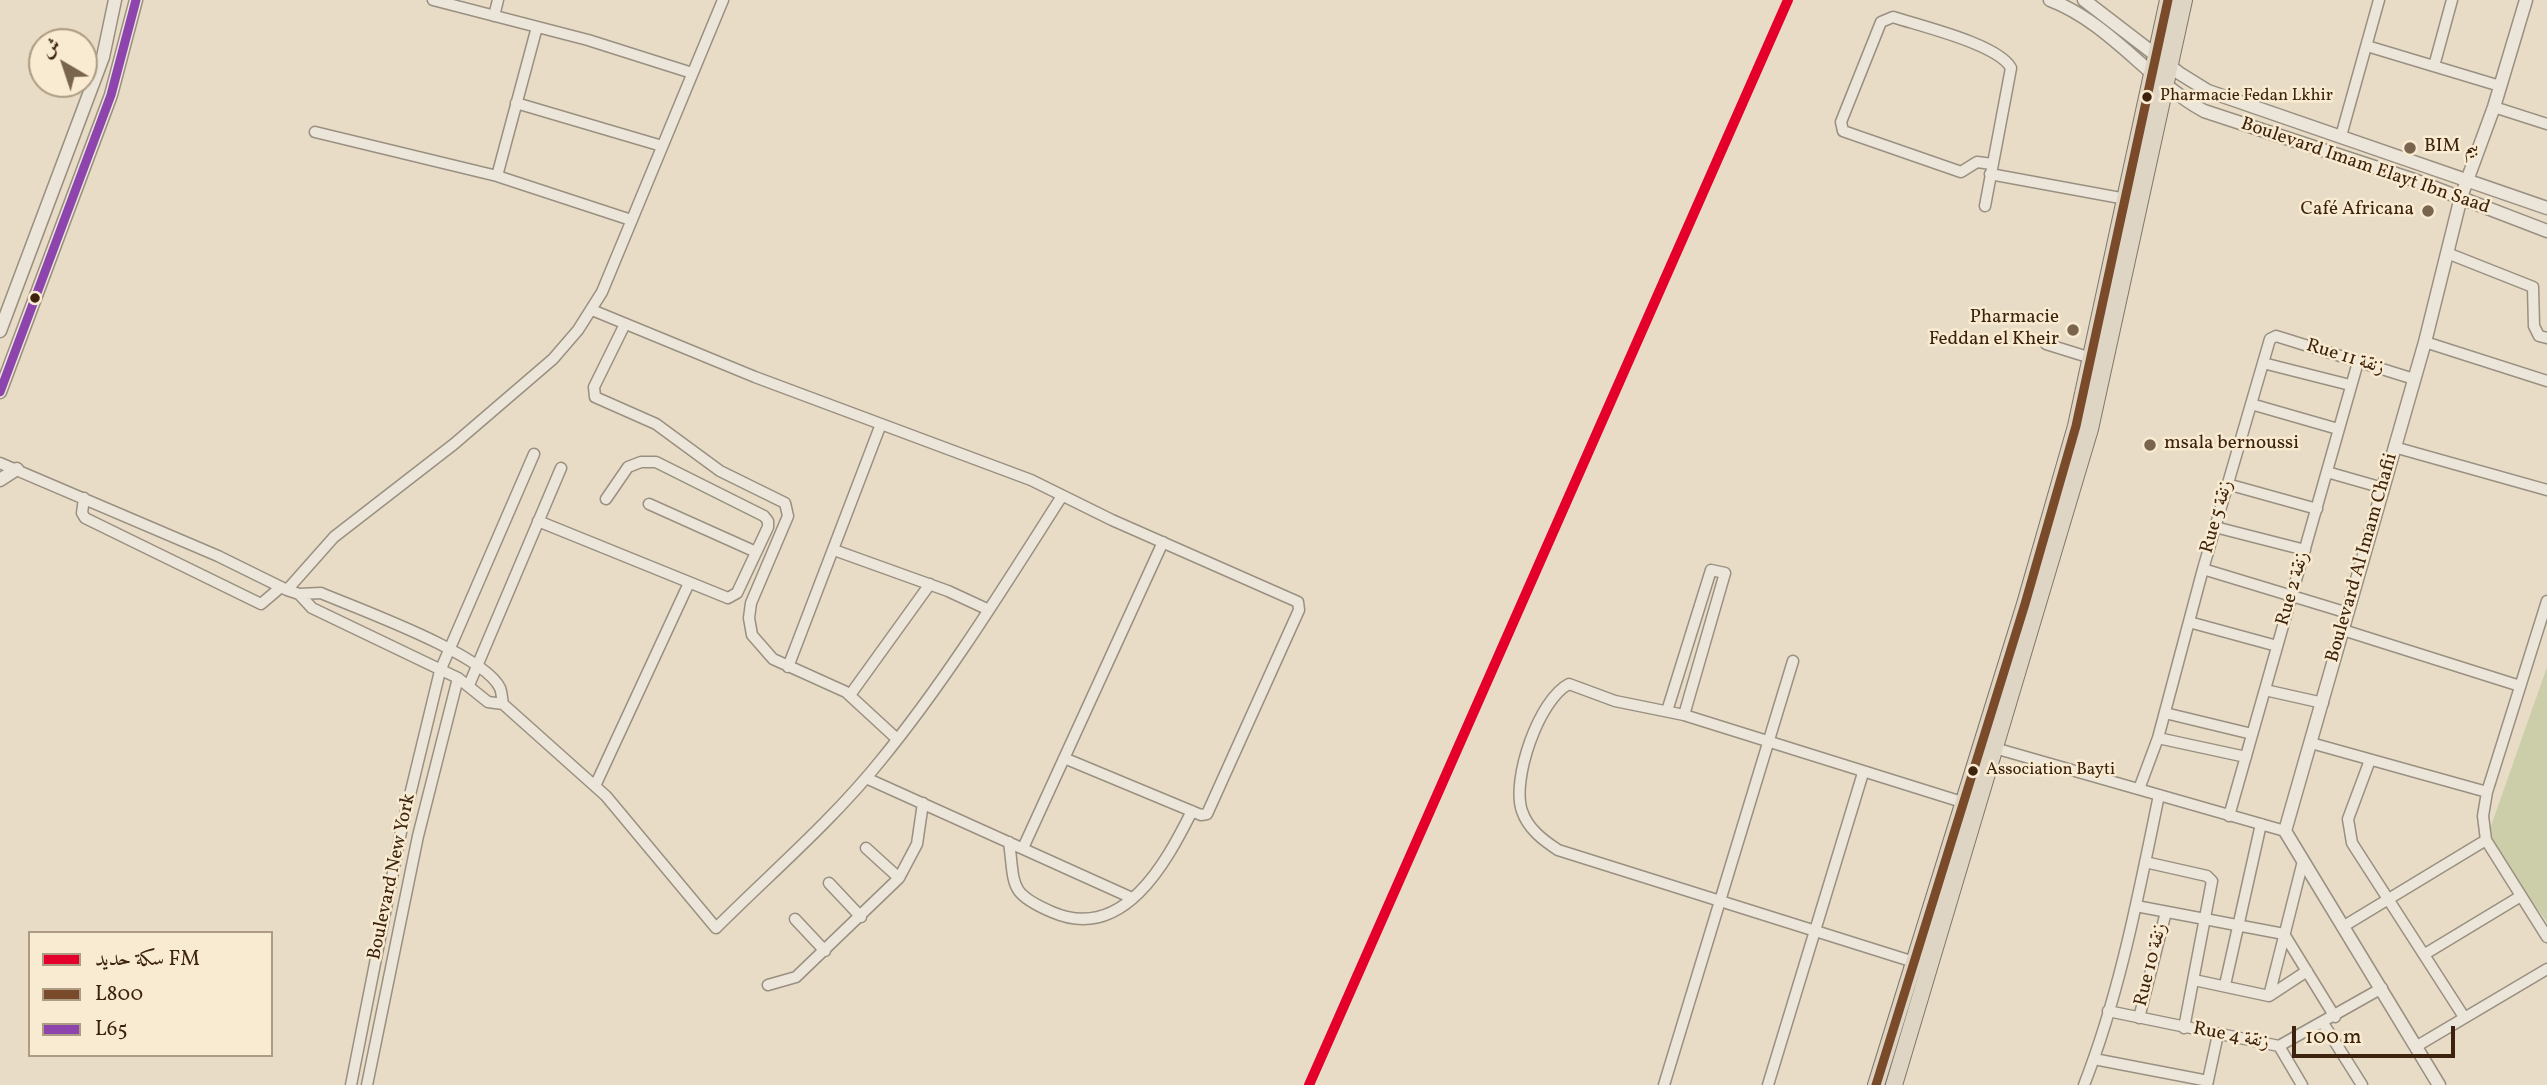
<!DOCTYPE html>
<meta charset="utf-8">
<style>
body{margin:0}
#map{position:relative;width:2547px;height:1085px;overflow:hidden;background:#e8dcc6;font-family:Vollkorn,Amiri,serif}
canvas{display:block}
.legend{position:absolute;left:28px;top:931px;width:245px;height:126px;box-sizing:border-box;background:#f8ebd2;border:2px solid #ad9b83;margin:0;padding:9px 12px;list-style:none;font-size:21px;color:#3d230d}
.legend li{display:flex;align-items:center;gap:14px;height:35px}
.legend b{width:35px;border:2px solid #ad9b83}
.north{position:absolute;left:28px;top:28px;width:70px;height:70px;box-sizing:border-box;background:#f8ebd2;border:2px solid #ad9b83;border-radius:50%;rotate:321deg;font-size:19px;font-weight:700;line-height:28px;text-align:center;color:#3d230d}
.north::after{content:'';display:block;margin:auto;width:24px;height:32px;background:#79644e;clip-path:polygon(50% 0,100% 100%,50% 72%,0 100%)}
.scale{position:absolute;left:2292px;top:1026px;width:163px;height:32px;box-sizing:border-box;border:4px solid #3d230d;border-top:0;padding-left:9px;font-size:21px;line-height:24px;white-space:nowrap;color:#3d230d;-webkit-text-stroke:5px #f8ebd2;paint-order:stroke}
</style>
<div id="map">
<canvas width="2547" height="1085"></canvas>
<ul class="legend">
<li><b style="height:9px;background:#e4002b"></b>سكة حديد FM</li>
<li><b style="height:9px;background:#7a4b2a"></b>L800</li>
<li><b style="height:9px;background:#8e44ad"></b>L65</li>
</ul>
<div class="north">ش</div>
<div class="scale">100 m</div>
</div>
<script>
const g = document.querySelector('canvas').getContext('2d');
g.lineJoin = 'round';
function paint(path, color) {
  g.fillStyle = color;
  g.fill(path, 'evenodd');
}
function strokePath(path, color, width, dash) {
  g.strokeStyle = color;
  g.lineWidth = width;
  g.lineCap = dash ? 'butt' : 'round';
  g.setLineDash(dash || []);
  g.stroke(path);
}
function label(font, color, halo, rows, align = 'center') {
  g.font = font + ' Vollkorn,Amiri,serif';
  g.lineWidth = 5;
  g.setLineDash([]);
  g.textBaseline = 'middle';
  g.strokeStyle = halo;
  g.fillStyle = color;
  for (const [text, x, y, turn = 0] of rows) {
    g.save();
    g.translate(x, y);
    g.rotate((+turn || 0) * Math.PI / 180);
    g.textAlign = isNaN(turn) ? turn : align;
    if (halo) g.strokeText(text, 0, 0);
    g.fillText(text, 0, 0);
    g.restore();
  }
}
paint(new Path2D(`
 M2547 667V922L2486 840Z`), '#ccceaa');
const minor = new Path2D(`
 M433 0 588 40 692 73
 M494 16 498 0
 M2367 46 2500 86
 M2434 66 2452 0
 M516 103 662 146
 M2494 107 2547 124
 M315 132 497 176 631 220
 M2341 136 2379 0
 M1990 174 2126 199
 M497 176 537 27
 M1985 206 2011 68C1998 44 1920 26 1893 17L1881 22 1841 122 1843 131 1961 172 1977 162 1992 164
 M2447 253 2533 287 2534 326 2539 336 2547 338
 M592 310 755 377 1031 480 1112 520 1298 602 1299 610 1207 814 1201 815 1064 758
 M625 324 594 387 595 397 656 424 720 471 785 503 788 516 751 603 749 618 752 635 773 659 846 692 897 739
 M2425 342 2547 381
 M2046 344 2091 358
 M2263 363 2350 385
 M2251 404 2338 429
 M2394 447 2547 490
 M0 463 218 556 287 590 299 594 321 593C358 609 484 654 500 688 502 693 502 700 503 704
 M2327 472 2383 488
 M2227 484 2317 509
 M84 498 82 513 85 518 261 604 281 587
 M649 504 756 552
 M538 521 728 598 737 593 768 527V521L764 516 656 462H641L628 467 606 499
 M2215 527 2305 550
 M834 550 948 591 989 610
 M2203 569 2348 613
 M287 590 334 537 454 444 553 359 578 330 602 292 723 0
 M299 594 312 608 458 678 488 702 503 704 606 796 716 928C771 873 832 821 881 760 948 678 1005 585 1062 496
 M2189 622 2277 646
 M2343 630 2520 686
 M788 667 881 424
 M469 685 561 468
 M2265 690 2323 703
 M850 695 930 584
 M1667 711 1711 570 1725 573 1684 715
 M2165 713 2252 734
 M2158 738 2246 757
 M2311 743 2487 792
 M1991 747 2285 831
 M2370 760 2348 819 2352 843 2464 1017
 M866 778 1132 898
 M595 786 689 583
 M2139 789 2158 738 2203 569 2270 339 2276 336 2414 379
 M2229 816 2358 362
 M2486 840 2483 816 2487 792 2547 601
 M1009 842C1015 886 1008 893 1052 912 1123 943 1166 863 1192 811
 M866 848 899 878
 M1023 848 1163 542
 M2145 862 2207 876 2212 881 2184 1028
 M829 883 861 917
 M2136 906 2284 934 2335 1017
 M795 919 825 951
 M2344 926 2486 840 2547 937
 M2425 954 2521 896
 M1914 962 1558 850C1543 840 1528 829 1522 811 1511 780 1539 699 1569 684L1615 701 1684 715 1962 802
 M2194 980 2269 996 2307 971
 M768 985 796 977 899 878 917 844 923 803
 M2225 985 2261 824
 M2269 996 2303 861
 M2108 1011 2279 1046 2382 988
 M2139 1018 2166 912
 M2323 1023 2362 1085
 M2279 1046 2302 1085
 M2417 1046 2547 969
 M2094 1059 2208 1081
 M351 1085 401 832 440 671 534 454
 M367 1085 418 836 458 678
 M1664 1085 1793 661
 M1768 1085 1863 773
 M2084 1085C2120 993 2139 892 2159 795
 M2207 1085 2218 1034`);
const tertiary = new Path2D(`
 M2050 0C2110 23 2148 80 2204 111L2417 181 2547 231
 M2084 0 2179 73 2208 91 2547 208
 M0 331 103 57 115 0
 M0 392 111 95 136 0
 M0 480 17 469
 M2439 1085 2285 831 2425 342 2461 197 2494 107 2526 0`);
const primary = new Path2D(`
 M1876 1085 2025 604 2076 426 2168 0
 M1894 1085 2090 429 2184 0`);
strokePath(minor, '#9a9081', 13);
strokePath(tertiary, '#9a9081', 15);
strokePath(primary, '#817769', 18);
strokePath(minor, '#ebe5da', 10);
strokePath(tertiary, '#ebe5da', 12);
strokePath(primary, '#dfd5c5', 16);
strokePath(new Path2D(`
 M1876 1085 2025 604 2076 426 2168 0`), '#7a4b2a', 9);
strokePath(new Path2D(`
 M0 392 111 95 136 0`), '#8e44ad', 9);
strokePath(new Path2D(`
 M1309 1085 1788 0`), '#e4002b', 10);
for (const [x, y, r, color] of [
 [2147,97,6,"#3d230d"],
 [2410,148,7,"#79644e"],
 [2428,211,7,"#79644e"],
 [35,298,6,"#3d230d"],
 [2073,330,7,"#79644e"],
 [2150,445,7,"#79644e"],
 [1973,771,6,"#3d230d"]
]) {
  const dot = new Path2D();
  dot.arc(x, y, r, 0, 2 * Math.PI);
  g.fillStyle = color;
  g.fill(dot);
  strokePath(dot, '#f8ebd2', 2.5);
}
label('17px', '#3d230d', '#f8ebd2', [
 ["Pharmacie Fedan Lkhir",2160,97],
 ["Association Bayti",1986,771]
], 'left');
label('19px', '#3d230d', '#f8ebd2', [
 ["BIM بيم",2424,148],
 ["Café Africana",2414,211,"right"],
 ["Pharmacie",2059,319,"right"],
 ["Feddan el Kheir",2059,341,"right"],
 ["msala bernoussi",2164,445]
], 'left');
label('19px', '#3d230d', '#f8ebd2', [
 ["Boulevard Imam Elayt Ibn Saad",2365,167,19],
 ["Rue 11 زنقة",2345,358,17],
 ["Rue 5 زنقة",2218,517,-74],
 ["Boulevard Al Imam Chafii",2363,558,-74],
 ["Rue 2 زنقة",2294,589,-74],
 ["Boulevard New York",393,877,-78],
 ["Rue 10 زنقة",2152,965,-76],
 ["Rue 4 زنقة",2231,1037,11]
]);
</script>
